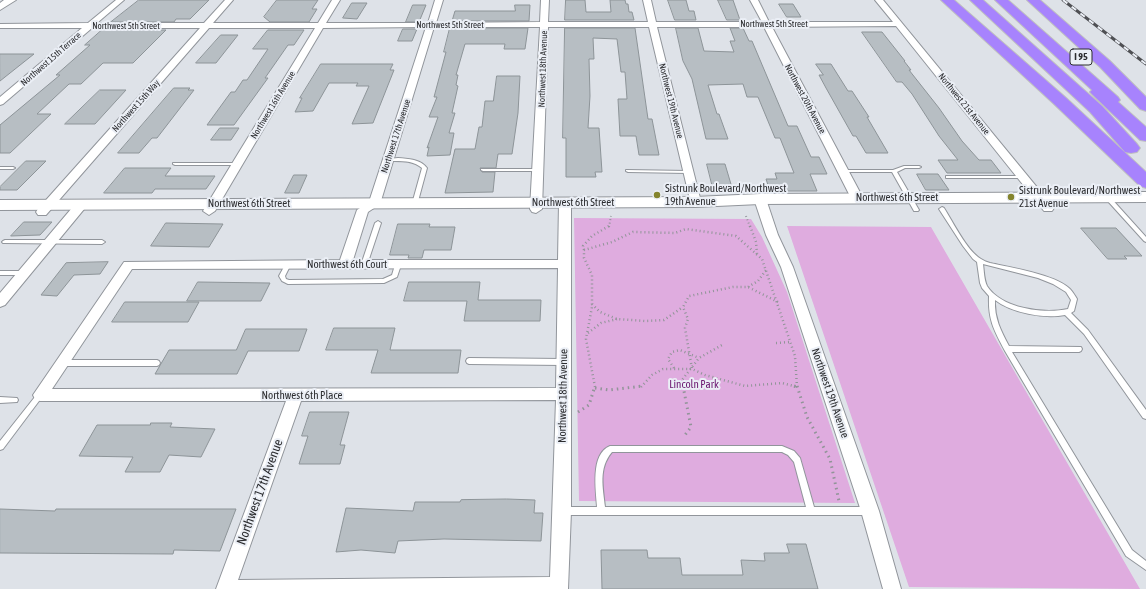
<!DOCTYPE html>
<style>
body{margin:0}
canvas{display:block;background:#dee2e8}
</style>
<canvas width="1146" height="589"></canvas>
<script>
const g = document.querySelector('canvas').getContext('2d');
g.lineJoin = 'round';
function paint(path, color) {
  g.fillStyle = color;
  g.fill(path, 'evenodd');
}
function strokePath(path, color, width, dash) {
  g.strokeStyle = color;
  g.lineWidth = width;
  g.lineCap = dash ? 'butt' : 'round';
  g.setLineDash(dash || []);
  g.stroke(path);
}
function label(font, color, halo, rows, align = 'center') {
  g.font = font + ' "Asap Condensed",sans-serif';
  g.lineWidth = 4;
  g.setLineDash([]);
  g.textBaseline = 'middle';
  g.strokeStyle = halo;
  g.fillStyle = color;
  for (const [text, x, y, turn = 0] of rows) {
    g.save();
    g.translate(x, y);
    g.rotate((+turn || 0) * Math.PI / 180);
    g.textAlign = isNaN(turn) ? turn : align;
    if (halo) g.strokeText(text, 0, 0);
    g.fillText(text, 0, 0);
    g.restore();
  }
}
paint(new Path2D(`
 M574 218 751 219 762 237 787 292 855 503 579 501Z
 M787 226 931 227 1140 589 909 587Z`), '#dfacdf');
const building = new Path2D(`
 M139 0H209L190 19H176L174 22H111Z
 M277 0H318L312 9H317L309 22H270L264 17Z
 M566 0H585L586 12H611L610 0H625L626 4H628L629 12H632L634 20H565Z
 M668 0H686L689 11H694L696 20H675Z
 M718 0H733L740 20H727Z
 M352 3H367L357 19 343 18Z
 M779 4H793L801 17H787Z
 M413 5H426L419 22H406Z
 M515 5H530L529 21H452L455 11H515Z
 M450 28H528L525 49H504L505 44H465L456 75H458L456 85 458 86 452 113H455L449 133H454L450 155 427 156 429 147 427 148 438 117H429L437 97H434L446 52H444Z
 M565 28H635L648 119H652L659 155H639L636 136H620L618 99H627L625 72H621L617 39 593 38 594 59H589L590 96 588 128H599L602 172H595L596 177H566V138H563Z
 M676 28H698L704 51 734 52 730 41H735L730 28H743L749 41H752L788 126H797L811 157H819L827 174H810L817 191H770L766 179H777L775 173H794L780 138H775L758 97H747L743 84 708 85 717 114H719L728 139H706L692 79 683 61Z
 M403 29H417L412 41H398Z
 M102 30H166L133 63H103L81 84H69L37 114H51L10 153H0V125L60 75H56L90 45H85Z
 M268 30H304L294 45H288L265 78H268L234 125H207L231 92H235L243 80H247L268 49H253Z
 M862 32H882L905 61H904L911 70H909L939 108 962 141 979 160H991L1001 173H947L938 160H958L939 136 912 94 902 82H897Z
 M221 35H238L216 63H196Z
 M0 54H34L0 81Z
 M321 64H393L390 70H394L373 123 352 124 369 86H356L358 83H329L313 111 295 112 302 98H300Z
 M816 64H831L848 91H852L869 117H867L888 153H866L856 136H853L826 88 819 75H823Z
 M497 76H520L518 113 512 154H498L496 168H480L482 172H495L493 192 445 193 455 149H475L479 127H482L485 101H493Z
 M174 88H190L188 90H194L157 138H152L139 153H118Z
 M100 90H126L95 124H65Z
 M220 128H239L231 140H211Z
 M26 161H46L17 190H0V187Z
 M707 164H725L733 191 714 192Z
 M125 168H171L165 176H215L206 189H155L152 193H104Z
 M917 174H938L949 190H926Z
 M294 175H307L299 193H285Z
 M24 222H52L40 235 11 236Z
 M166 223 223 224 209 247 151 246Z
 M398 224H430L429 227H455L451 250H424L422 258H408L409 255H390Z
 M1081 228H1116L1142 256H1124L1127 259H1108Z
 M108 262 100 274 74 275 57 296 41 295 66 263Z
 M198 282 270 283 261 301H187Z
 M409 282H480L478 300H541L540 321H464L467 301H404Z
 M125 302H199L188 322H112Z
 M334 328H395L390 350H461L458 373H371L378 350H326Z
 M246 329H307L299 351H248L237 374H155L169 350H236Z
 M310 412H349L340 445H345L340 464H299L308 436H302Z
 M151 423H172L170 427 215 429 201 457 169 455 160 472H125L133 457 79 456 97 425H150Z
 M507 499 535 500 534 513H543L541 541 444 539 398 541 395 553 361 550 336 552 346 508 413 511 415 502H460L461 500Z
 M0 509 55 511 56 509H236L220 551 174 550 173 554 0 553Z
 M787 544H806L818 589H602L601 550H647L648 558H680L682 575H743L741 560 765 561 764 553H789Z`);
paint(building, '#b7bec3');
strokePath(building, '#8d9498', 1);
const lane = new Path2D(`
 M398 158C409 159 420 159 427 168L417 205 415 206 412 204 422 168C413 160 400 161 388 161L386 160 388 159Z
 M173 163H238L240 164 238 165H175L173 164Z
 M904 166H919L921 167 919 168H905L897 172 919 210 918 211H914L892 172H842L840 171 842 170H893Z
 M0 167H13L15 168 13 169H0Z
 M481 169H539L541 170 539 171H483L481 170Z
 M626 170 688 171 690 172 688 173 628 172 626 171Z
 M946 176H1024L1026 177 1024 178H946Z
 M1107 195 1109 196 1146 237V242L1144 241 1105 198 1104 197Z
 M942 207 944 208C953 222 967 251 981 259 984 261 987 262 990 263 1009 267 1057 275 1070 289 1073 292 1075 296 1077 299L1074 311 1071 313 1088 330 1146 410V419L1143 418 1084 334 1065 315C1044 319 1012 313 995 300 994 318 1001 331 1009 346L1081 347 1082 349 1081 351 1079 352H1012L1132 550 1146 561V570L1126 556 1005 351C994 330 988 320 989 296L982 288 980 283 977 262 973 259 963 246 939 209ZM983 264 1038 278 1053 284 1066 292 1071 300 1068 309C1044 314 1002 309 987 286 984 280 984 271 983 264Z
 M378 221 381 223 367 265 366 266H362L361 265 375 223Z
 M5 240H102L105 242 102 244 3 243 2 242 3 241Z
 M398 263 401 265 397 277 384 283 288 284 282 281 279 276 285 265 287 264 290 266 285 276 286 279 289 280 383 279 392 275 395 265Z
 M0 271H24L27 273 24 275H0Z
 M469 358 563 359 565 360 566 362 565 364 563 365 469 364 467 363 466 361 467 359Z
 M62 360H157L159 361 160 363 159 365 157 366H62L60 365 59 363 60 361Z
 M40 392 42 393 43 395 42 397 3 449 0 450V441L38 393Z
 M0 397 17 398 18 400 17 402 0 403Z
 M610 446H782L794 451 800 458 814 507H868L871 508 872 511 871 514 868 515H564L561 514 560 511 561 508 564 507H597C596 490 590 454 610 446ZM612 452H782L788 455 794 462 806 507H605C603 488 598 468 612 452Z`);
const street = new Path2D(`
 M116 0H124L97 23H204L225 0H233L213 23H318L332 0H340L326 23H428L435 0H443L436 23 540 22 541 0H549L548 22H648L643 0H651L656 22H762L750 0H758L769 22H893L875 0H883L1054 208 1052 211H1044L896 26 772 27 863 198 857 201 851 198 764 27H657L701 202 695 206 691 204 649 27H548L542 209 536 213 532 212 530 209 540 27H434L380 204 368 212 353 260H558L559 203 565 199 571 203V511L568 589H216L286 401H40L35 399 33 395 124 262 340 260 357 210 369 202 426 27 323 28 215 211 209 215 203 211 315 28H209L46 215H38L36 212 38 209 200 28H92L3 104 0 105V97L82 28H0V24L88 23ZM558 268 556 388 52 389 132 269ZM556 400 550 577 238 580 301 401Z
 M760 196 766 199 778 235 793 267 879 511 901 589H883L861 511 781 267 766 235 754 199Z
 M81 201 87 205 85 208 5 305 0 307V293L77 202Z`);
const secondary = new Path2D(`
 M4 0H16L0 10V3Z
 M1146 192V202L760 204 695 207 0 210V200L695 197 760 194Z`);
const highway = new Path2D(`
 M941 0H954L1065 97 1146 172V188L1140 186 1053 103Z
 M970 0H983L1102 106 1137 144 1140 148 1137 152 1131 153 1125 152 1090 112Z
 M995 0H1008L1118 97 1120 100 1118 102 1146 127V141L1140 140 1093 95 1090 92 1092 90Z
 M1027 0H1040L1110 61 1146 97V111L1140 109 1100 67Z`);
strokePath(lane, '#91959b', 2);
strokePath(street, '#91959b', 2);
strokePath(secondary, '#91959b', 2);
strokePath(highway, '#c0c0c1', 2);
strokePath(new Path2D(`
 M746 216 750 227
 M609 227 611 216`), '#919498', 2, [1, 2.5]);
strokePath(new Path2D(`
 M750 226 756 242 757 254
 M584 250 583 246 592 236 609 226
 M748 287 758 281 766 270
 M778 302 748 287H733L689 296 683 307 688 319 685 328 692 369 705 375 745 386 782 383 797 387
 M592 304 600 312 617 319 645 321 664 320 683 307
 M588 333 601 323 617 319
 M776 343 790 342
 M674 368 668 359 672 352 680 350 699 358
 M595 387 586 339 592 307V275L584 258V250L612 242 633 232 675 233 686 229 736 236 762 259 795 356 797 387
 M641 387 652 375 663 369H691
 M683 387 682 380 699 358 722 345`), '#919498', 2.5, [1, 3]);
strokePath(new Path2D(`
 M683 386 691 427 685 435
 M794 386 797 387
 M797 386 807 417 830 459 839 501
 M595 388 609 390 643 386
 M578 412 589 405 595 386`), '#919498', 3, [1.5, 4]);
paint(lane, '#fff');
paint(street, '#fff');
paint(secondary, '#fff');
paint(highway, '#a783fd');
const rail = new Path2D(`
 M1063 0 1146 64`);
strokePath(rail, '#4f5054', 3);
strokePath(rail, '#ebeff6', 2, [5.5]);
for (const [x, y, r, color] of [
 [657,195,4,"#84842d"],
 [1011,197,4,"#84842d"]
]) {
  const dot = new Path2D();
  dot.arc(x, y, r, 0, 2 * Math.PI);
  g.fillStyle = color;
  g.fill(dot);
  strokePath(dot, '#ebeff6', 1.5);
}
label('9px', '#2c2d30', '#ebeff6', [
 ["Northwest 5th Street",774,24],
 ["Northwest 5th Street",450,25],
 ["Northwest 5th Street",126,26],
 ["Northwest 15th Terrace",51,59,-41],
 ["Northwest 18th Avenue",543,69,-88],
 ["Northwest 20th Avenue",805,99,62],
 ["Northwest 19th Avenue",671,101,76],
 ["Northwest 21st Avenue",964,104,51],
 ["Northwest 16th Avenue",273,105,-59],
 ["Northwest 15th Way",136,106,-48],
 ["Northwest 17th Avenue",396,136,-72]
]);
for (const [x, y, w] of [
 [1081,57,22]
]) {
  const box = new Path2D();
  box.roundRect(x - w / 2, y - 8, w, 16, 3);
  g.fillStyle = '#ebeff6';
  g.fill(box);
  strokePath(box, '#2c2d30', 1);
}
label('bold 10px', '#2c2d30', null, [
 ["I 95",1081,57]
]);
label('11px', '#2c2d30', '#ebeff6', [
 ["Sistrunk Boulevard/Northwest",665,189],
 ["19th Avenue",665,202],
 ["Sistrunk Boulevard/Northwest",1019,191],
 ["21st Avenue",1019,204]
], 'left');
label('11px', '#2c2d30', '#ebeff6', [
 ["Northwest 6th Street",897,198],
 ["Northwest 6th Street",573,203],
 ["Northwest 6th Street",249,204],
 ["Northwest 6th Court",347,265],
 ["Northwest 19th Avenue",830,393,71],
 ["Northwest 6th Place",302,396],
 ["Northwest 18th Avenue",563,396,-89]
]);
label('11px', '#6b156f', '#ebeff6', [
 ["Lincoln Park",694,385]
]);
label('13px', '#2c2d30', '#ebeff6', [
 ["Northwest 17th Avenue",260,492,-70]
]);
</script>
